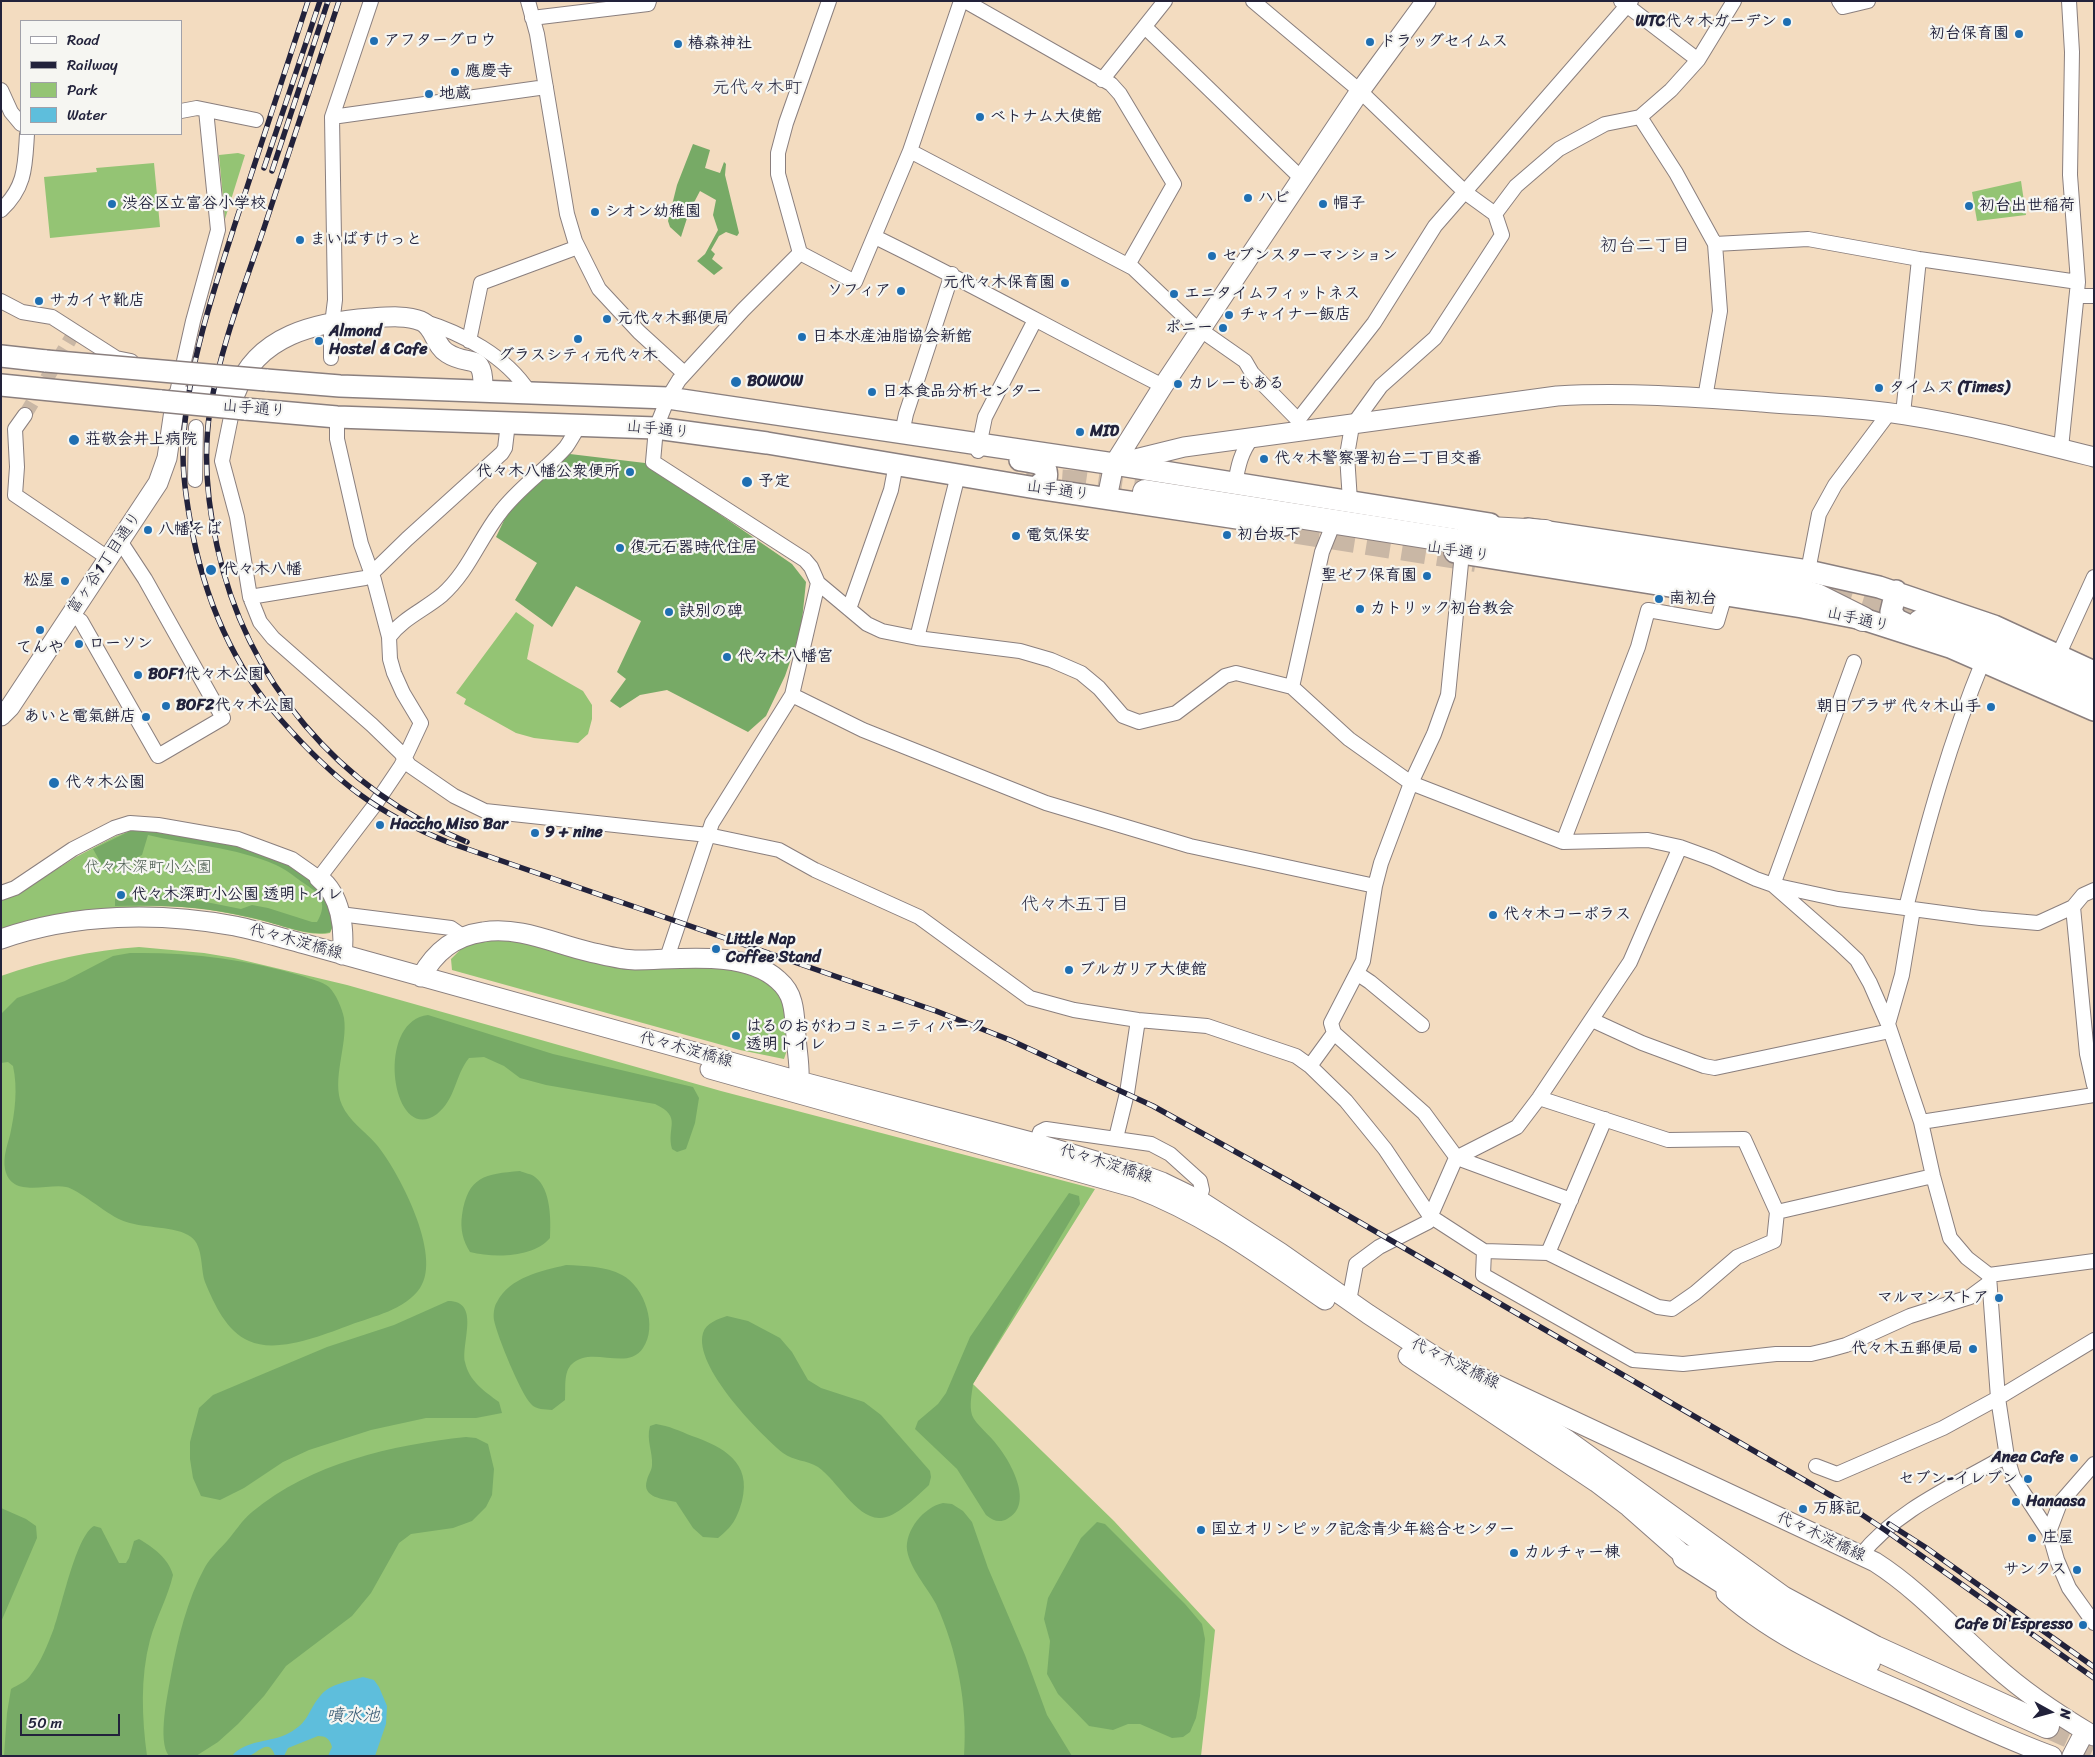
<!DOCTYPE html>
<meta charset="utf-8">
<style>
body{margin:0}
#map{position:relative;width:2095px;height:1757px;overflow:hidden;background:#f3dcc0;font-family:Sriracha,sans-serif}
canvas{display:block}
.frame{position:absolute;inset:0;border:2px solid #22223b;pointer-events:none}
.legend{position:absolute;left:20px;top:20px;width:162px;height:115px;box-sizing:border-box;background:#f6f6f2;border:1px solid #a1a1a9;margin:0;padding:6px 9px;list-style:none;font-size:15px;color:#22223b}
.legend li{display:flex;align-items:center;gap:10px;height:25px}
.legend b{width:25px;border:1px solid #a1a1a9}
.north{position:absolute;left:2025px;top:1687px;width:50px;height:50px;-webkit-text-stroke:4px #f6f6f2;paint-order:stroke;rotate:97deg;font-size:14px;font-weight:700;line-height:20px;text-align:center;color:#22223b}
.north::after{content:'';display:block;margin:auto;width:18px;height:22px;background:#22223b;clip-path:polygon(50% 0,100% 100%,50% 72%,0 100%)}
.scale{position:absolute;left:20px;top:1714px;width:100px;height:22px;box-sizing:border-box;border:2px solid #22223b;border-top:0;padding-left:6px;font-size:15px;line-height:18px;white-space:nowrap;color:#22223b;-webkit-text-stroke:4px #f6f6f2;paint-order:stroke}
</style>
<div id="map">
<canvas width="2095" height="1757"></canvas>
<div class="frame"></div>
<ul class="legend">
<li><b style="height:6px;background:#fff"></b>Road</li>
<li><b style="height:6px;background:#22223b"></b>Railway</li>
<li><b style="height:14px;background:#94c474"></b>Park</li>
<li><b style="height:14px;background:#5ebedc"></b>Water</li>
</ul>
<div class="north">N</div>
<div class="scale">50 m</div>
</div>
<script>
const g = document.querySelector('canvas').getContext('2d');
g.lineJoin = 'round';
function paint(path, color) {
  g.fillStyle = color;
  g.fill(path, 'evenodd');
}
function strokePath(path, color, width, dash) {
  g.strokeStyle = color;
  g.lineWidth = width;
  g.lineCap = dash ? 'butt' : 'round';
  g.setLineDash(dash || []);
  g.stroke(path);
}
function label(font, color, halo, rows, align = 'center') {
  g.font = font + ' Sriracha,"Klee One",sans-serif';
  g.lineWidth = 4.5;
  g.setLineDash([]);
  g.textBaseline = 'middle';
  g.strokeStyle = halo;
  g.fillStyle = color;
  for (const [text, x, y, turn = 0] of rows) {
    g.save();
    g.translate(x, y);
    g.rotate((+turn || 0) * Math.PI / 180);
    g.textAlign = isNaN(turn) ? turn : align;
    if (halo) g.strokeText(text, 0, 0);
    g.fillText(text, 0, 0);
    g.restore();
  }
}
paint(new Path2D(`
 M238 153 245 155 225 219 219 155Z
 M154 163 160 227 50 238 44 177 97 172 96 168Z
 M2021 181 2026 215 1977 221 1972 192Z
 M516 612 534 625 527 659 583 691 592 705V719L588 734 578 743 534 738 516 733 464 704 466 699 456 693Z
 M151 830 282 861 313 881 334 924 330 933C309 937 285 926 264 921 244 916 224 912 204 909 139 900 66 914 1 928V900L16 895 76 857 114 837 130 831Z
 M495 938 713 966C741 971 763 977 785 996L790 1041 784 1059 740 1050 452 970 451 959 465 945Z
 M139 947 204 953 234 958 347 985 721 1091 1095 1189 973 1384 1114 1521 1215 1630 1201 1756H1V976C44 961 93 950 139 947Z`), '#94c474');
paint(new Path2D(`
 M693 144 710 150 705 168 720 173 724 162 726 164 725 175 739 233 737 236 726 232 719 236 711 250 715 254 712 259 723 268 714 275 697 261 705 254 718 230 713 215 716 200 700 191 689 212 681 237 670 227 668 221 677 185Z
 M570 454 645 463 792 564 806 582 801 630 785 676 766 716 748 732 667 690 640 695 620 708 610 701 626 679 617 672 641 621 576 586 552 627 515 600 537 563 496 537 510 508 531 487Z
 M152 830 180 834 260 851 281 861 313 881 325 893 334 924 330 932C309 938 271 921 248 917 205 907 160 904 115 906V899L156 896 186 898 241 909 252 905 268 908 312 922H317C329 902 319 893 302 882 294 876 285 869 276 865 236 847 189 845 148 835L142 855 106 872 93 849 130 831Z
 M130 953C187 952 247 959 302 976 310 979 322 981 329 987 336 994 342 1008 344 1018 348 1045 331 1080 342 1105 349 1121 365 1131 376 1144 398 1170 443 1255 420 1288 405 1310 374 1316 350 1325 323 1335 277 1354 249 1341 227 1332 214 1304 205 1282 200 1267 204 1243 188 1235 170 1225 141 1229 121 1220 105 1213 78 1189 66 1187 48 1183 11 1199 5 1169 3 1157 7 1146 10 1135 15 1113 18 1088 13 1066L8 1062 1 1063V1014L17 998 65 981 113 956Z
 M428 1015 553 1054 693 1087 699 1098 695 1123 686 1149 677 1152 672 1149C666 1127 683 1117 655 1104L546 1085 520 1078 504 1066 484 1057 469 1058C455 1075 456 1099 437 1114 392 1147 374 1021 428 1015Z
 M520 1171C524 1173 532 1174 535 1177 551 1189 551 1220 550 1238 533 1258 494 1258 470 1252 463 1241 460 1229 462 1215 468 1176 485 1174 520 1171Z
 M1069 1193 1079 1196 1080 1204 973 1384C972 1393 969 1405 972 1415 975 1424 991 1436 997 1445 1011 1462 1035 1505 1007 1519 1000 1523 993 1521 986 1515L957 1469 915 1429 918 1421 938 1404 946 1393 970 1337Z
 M566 1265C584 1266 606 1266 622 1275 645 1287 658 1327 643 1348 627 1372 592 1345 572 1364 563 1372 566 1389 565 1400L552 1410C545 1409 536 1410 531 1404 521 1394 497 1336 494 1320 493 1315 494 1306 497 1302 510 1277 541 1271 566 1265Z
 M448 1301C481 1301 461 1343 465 1362 469 1381 484 1391 499 1402L502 1413 476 1418H426L371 1430 309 1450 283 1462 244 1488 220 1500 201 1496 193 1478 190 1459V1442L199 1408 213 1395 327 1347 394 1325Z
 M727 1316 748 1321 780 1338 792 1352 808 1380 821 1388 864 1402 881 1415 930 1471 931 1477 929 1485C917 1496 895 1519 879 1518 855 1517 837 1480 818 1467 807 1460 793 1461 783 1453 759 1433 693 1366 703 1333 706 1323 718 1319 727 1316Z
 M656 1424C669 1426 680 1431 692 1436 723 1447 752 1462 742 1501 737 1519 732 1527 718 1538L703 1537 693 1528 676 1502C664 1499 641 1498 647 1480 648 1475 652 1470 652 1465 653 1452 646 1440 650 1426Z
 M466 1437 476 1438 488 1444 494 1469 492 1495 486 1507 472 1521 453 1528 411 1534 399 1543 371 1593 352 1616 286 1666 264 1696 238 1724 218 1742 196 1756H169C157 1741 168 1693 171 1675 178 1638 187 1600 205 1567 211 1557 220 1549 227 1541 235 1532 242 1520 252 1512 311 1463 392 1445 466 1437Z
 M943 1503 952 1504 963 1511 972 1522 988 1568 1025 1655 1047 1715 1072 1756H964C968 1706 957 1649 936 1604 927 1587 910 1569 907 1550 905 1530 924 1507 943 1503Z
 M1 1508 26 1519 36 1526 37 1538 1 1622Z
 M1097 1522 1105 1524 1185 1604 1202 1624 1205 1639 1200 1696 1196 1718 1190 1732 1183 1737 1172 1738 1140 1724H1128L1113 1730 1089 1726 1058 1694 1047 1674 1050 1641 1044 1619 1048 1598 1081 1538Z
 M94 1526 101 1528 119 1563H126L129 1558 134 1541 139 1539C153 1547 169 1559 173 1575 168 1597 156 1618 150 1640 140 1678 142 1718 147 1756H4L7 1713 11 1689C17 1685 26 1682 30 1676 41 1662 48 1644 54 1628 62 1606 76 1536 94 1526Z`), '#7a6');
paint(new Path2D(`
 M363 1677 374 1680 379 1687 387 1706 386 1724 375 1756H328L332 1747C330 1739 326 1736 318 1736L288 1748 284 1756H275C269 1737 258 1753 249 1756 244 1757 236 1756 232 1756 246 1739 271 1743 289 1733 310 1722 307 1711 321 1695 330 1684 349 1681 363 1677Z`), '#5ebedc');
strokePath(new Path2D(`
 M25 415 71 338`), '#c9b7a5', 14, [14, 7]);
strokePath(new Path2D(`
 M1026 479 1083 483 1145 492
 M1260 526 1476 560
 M1830 585 1923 613
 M2047 1726 2094 1747`), '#c9b7a5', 24, [24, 12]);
const street = new Path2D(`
 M528 1 537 34 567 214 575 241 599 289 639 332 684 373
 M961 1 910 151 855 282 800 253 743 310 679 380 668 398 656 428 653 462 805 560 811 567 818 583 867 624 882 631 917 638 1020 651 1051 660 1081 673 1099 688 1123 716 1139 722 1176 713 1225 676 1236 673 1292 687 1349 739 1411 783 1563 842 1648 840 1680 847 1713 859 1756 879 1773 885 1838 942 1857 960 1870 983 1888 1024 1921 1122 1933 1176 1950 1238 1967 1258 1989 1275 2094 1261
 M965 1 1111 84 1120 94 1174 184 1128 265
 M1253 1 1360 91 1466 193 1495 214 1502 235 1435 338 1381 386 1352 426 1347 455 1350 501
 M1621 1 1698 60
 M1839 1 1843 7 1868 1
 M532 18 648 4 649 1
 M1145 27 1301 178
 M1102 80 1165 1
 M1 90 11 112 21 124
 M181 111 197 108 256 120
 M332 117 546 87
 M1640 117 1676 173 1715 244 1720 311 1705 398
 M910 151 1133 268 1192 324 1245 361 1252 373 1298 420 1299 429
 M1 210C26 187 25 165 27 134
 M1495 214 1516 186 1559 149 1605 124 1640 117 1671 90 1698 60 1734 1
 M875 237C972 284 1066 337 1163 386
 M1715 244 1808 239 1919 259 2078 282
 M800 253 778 174V153L786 123 829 1
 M2077 296H2094
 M1 301 22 312 52 317 116 358 131 361
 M422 321C462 333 506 356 529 392
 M469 341 481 283 578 247
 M331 358V332L335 300 332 117 371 1
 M176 397 193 321 218 230 206 110
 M234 402 222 461 237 517 250 597 260 622 273 638 372 725 401 753 409 765 454 796 485 811 708 835 779 850 815 870 919 917 1030 998 1074 1010 1138 1020 1207 1026 1296 1056 1310 1066 1346 1101 1385 1149 1430 1216 1484 1251 1548 1253 1658 1307 1672 1309 1695 1293 1737 1257 1774 1241 1777 1212 1744 1139 1668 1140 1539 1098
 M1903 414 1919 259
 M25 415 15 429 17 467 15 495 108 558
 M1298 420 1374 323 1435 226 1631 1
 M902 433 906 414 952 274
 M2061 448 2078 282 2070 175 2072 52 2069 1
 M978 451 985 417 1035 320
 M195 480 196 427
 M1235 484C1238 466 1241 452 1252 438
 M1462 553 1448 695 1434 734 1411 783 1381 863 1375 886 1363 961 1331 1023 1334 1033 1424 1113 1457 1158 1571 1200
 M1808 571 1819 514 1835 485 1889 413
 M250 597 365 578 370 575 407 539 502 453 505 448 508 423
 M849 609 891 490 896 464
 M71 614 81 621 158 756 223 718 145 579 120 541
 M389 637C403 618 424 610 442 595 468 572 479 540 499 514 518 488 545 471 566 447 571 440 575 432 580 424
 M917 638 958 475
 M2058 656 2094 577
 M1854 662 1773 885 1838 899 1980 918 2038 923 2073 907 2083 895 2094 890
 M1292 687 1322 552 1330 532
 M792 695 863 730 1046 803 1190 846 1375 886
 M1563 842 1638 647 1648 610 1717 622 1725 595
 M1 893 15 888 73 849 114 828 130 823 158 825 238 839 292 859 319 878 374 806 401 766 421 723 403 693 394 673 390 659 389 637 374 580 361 544 337 439V417
 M2073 907 2087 1054 2094 1085
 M1906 908C1927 824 1950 741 1983 661
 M340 914 451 928 464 937
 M667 958 712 823 792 695 818 583
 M1358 974 1370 982 1422 1025
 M1592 1020 1642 1043 1704 1066 1715 1068 1890 1031
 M1888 1024 1902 975 1913 909
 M1310 1066 1334 1033
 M1921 1122 2094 1095
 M1116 1138 1127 1093 1138 1020
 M1033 1152 1040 1132 1046 1129 1151 1144 1170 1154 1200 1181 1202 1190 1199 1200
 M1777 1212 1933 1176
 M1484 1251 1483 1275 1633 1360 1683 1364 1776 1354H1811L1828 1350 1846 1345 1910 1316 1970 1297 1989 1283
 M1548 1253 1605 1119
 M1989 1276 1998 1398 2007 1457 2013 1477 2049 1532 2057 1560 2069 1588 2094 1623
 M1349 1301 1356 1264 1379 1247 1428 1222 1456 1158 1517 1127 1539 1098 1630 962 1680 847
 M1816 1466 1837 1474 1943 1428 1998 1398 2094 1340
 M2049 1532 2060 1503 2094 1464
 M1861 1555C1895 1512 1949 1488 1995 1462L2007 1457`);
const secondary = new Path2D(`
 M1115 464 1184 447 1557 396C1626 392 1693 397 1762 402 1809 406 1858 407 1905 415 1969 425 2031 441 2094 457
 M1107 498 1114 464 1163 386 1360 91 1426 1
 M1 716 10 707 158 483 167 458 176 397 236 392C257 335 316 322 371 318 386 317 407 315 421 321 434 326 435 346 447 353 470 368 484 350 483 390
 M319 878C341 895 345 929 342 955
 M1 939C75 913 159 912 235 926 259 931 282 938 305 944L799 1081 1035 1143 1140 1174 1162 1182 1199 1200 1281 1253 1368 1314 1432 1356
 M421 977C435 952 454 936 483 932 520 926 555 944 590 952 604 955 621 960 635 960 677 960 744 949 778 980 785 986 790 994 792 1002 795 1013 795 1025 796 1036 797 1052 800 1065 799 1081
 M710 1069 1136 1188C1205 1214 1264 1258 1325 1300
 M1408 1356 1596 1482 1629 1507 1696 1566
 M1476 1375 1875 1562C1919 1590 1955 1631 1994 1665 2025 1693 2058 1715 2094 1736
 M1726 1593C1782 1642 1848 1668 1915 1697 1960 1717 2005 1739 2052 1756
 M2072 1756 2085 1731`);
const primary = new Path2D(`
 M1 356 46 361
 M266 380 340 386 668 398 1114 464 1490 524
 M1 385 161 401
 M245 409 337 417 656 428 767 443 1036 488 1284 525
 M1020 460C1032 462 1050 462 1046 479L1036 488
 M1528 529 1808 571 1879 587 1994 626 2094 672
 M1455 552 1802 607 1863 619 1950 647 2094 710
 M1896 591 1891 612 1897 620 1914 628`);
const highway = new Path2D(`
 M1145 492 1463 542 1626 562 1776 584 1817 596 1863 619
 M1470 528 1545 532
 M1920 622 1982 644 2094 695
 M1420 1350 1566 1442 1782 1598 1875 1648 2047 1726
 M1685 1557 1780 1618 1868 1662`);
strokePath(street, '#8a7f7e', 16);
strokePath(secondary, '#8a7f7e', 21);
strokePath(primary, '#8a7f7e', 24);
strokePath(highway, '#8a7f7e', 26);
strokePath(street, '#fff', 14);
strokePath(secondary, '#fff', 19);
strokePath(primary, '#fff', 21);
strokePath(highway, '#fff', 24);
const rail = new Path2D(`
 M308 1C284 76 259 150 235 224 213 292 190 361 184 432 181 462 185 491 190 520 203 595 231 664 282 721 335 781 376 813 450 843L936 1011 1010 1040 1153 1106 1292 1183 1849 1506 1885 1530 2094 1678
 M339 1C314 77 289 153 264 228 244 287 220 348 210 410 203 456 207 501 217 546 246 681 339 790 467 842
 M264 168 320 1
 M272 171 328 1
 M1889 1524 1925 1547 2094 1667`);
strokePath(rail, '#22223b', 5.5);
strokePath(rail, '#f6f6f2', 4, [11]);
const primaryBridge = new Path2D(`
 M46 361 266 380
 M161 401 245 409`);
strokePath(primaryBridge, '#8a7f7e', 24, []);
strokePath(primaryBridge, '#fff', 21);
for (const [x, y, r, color] of [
 [1787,22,5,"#1f6fb2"],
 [2019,34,5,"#1f6fb2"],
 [374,41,5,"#1f6fb2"],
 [1370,42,5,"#1f6fb2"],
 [678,44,5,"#1f6fb2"],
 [455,72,5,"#1f6fb2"],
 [429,94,5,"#1f6fb2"],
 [980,117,5,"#1f6fb2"],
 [1248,198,5,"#1f6fb2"],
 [112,204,5,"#1f6fb2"],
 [1323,204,5,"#1f6fb2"],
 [1969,206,5,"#1f6fb2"],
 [595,212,5,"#1f6fb2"],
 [300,240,5,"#1f6fb2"],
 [1212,256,5,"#1f6fb2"],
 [1065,283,5,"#1f6fb2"],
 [901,291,5,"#1f6fb2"],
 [1174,294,5,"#1f6fb2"],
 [39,301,5,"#1f6fb2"],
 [1229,315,5,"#1f6fb2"],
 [607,319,5,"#1f6fb2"],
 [1223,328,5,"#1f6fb2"],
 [802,337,5,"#1f6fb2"],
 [578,339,5,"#1f6fb2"],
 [319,341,5,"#1f6fb2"],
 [736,382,6,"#1f6fb2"],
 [1178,384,5,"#1f6fb2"],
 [1879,388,5,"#1f6fb2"],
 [872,392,5,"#1f6fb2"],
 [1080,432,5,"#1f6fb2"],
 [74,440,6,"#1f6fb2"],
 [1264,459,5,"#1f6fb2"],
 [630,472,5,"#1f6fb2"],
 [747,482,6,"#1f6fb2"],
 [148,530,5,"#1f6fb2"],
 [1227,535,5,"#1f6fb2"],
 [1016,536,5,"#1f6fb2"],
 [620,548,5,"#1f6fb2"],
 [211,570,6,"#1f6fb2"],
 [1427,576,5,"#1f6fb2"],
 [65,581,5,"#1f6fb2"],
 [1659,599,5,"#1f6fb2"],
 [1360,609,5,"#1f6fb2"],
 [669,612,5,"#1f6fb2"],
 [40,630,5,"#1f6fb2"],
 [79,644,5,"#1f6fb2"],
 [727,657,5,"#1f6fb2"],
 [138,675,5,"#1f6fb2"],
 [166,706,5,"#1f6fb2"],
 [1991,707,5,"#1f6fb2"],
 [146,717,5,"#1f6fb2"],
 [54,783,6,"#1f6fb2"],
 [380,825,5,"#1f6fb2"],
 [535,833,5,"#1f6fb2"],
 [121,895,5,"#1f6fb2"],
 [1493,915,5,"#1f6fb2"],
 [716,949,5,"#1f6fb2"],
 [1069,970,5,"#1f6fb2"],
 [736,1036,5,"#1f6fb2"],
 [1999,1298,5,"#1f6fb2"],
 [1973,1349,5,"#1f6fb2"],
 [2074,1458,5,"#1f6fb2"],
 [2028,1479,5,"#1f6fb2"],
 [2016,1502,5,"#1f6fb2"],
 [1803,1509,5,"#1f6fb2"],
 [1201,1530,5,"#1f6fb2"],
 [2032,1538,5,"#1f6fb2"],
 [1514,1553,5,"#1f6fb2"],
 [2077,1570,5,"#1f6fb2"],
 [2083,1625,5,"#1f6fb2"]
]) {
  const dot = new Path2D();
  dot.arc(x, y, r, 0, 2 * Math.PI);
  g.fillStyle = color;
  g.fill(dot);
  strokePath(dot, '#f6f6f2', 2);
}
label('bold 16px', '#22223b', '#f6f6f2', [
 ["WTC代々木ガーデン",1777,22,"right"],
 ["初台保育園",2009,34,"right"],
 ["アフターグロウ",384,41],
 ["ドラッグセイムス",1380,42],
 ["椿森神社",688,44],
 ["應慶寺",465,72],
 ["地蔵",439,94],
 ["ベトナム大使館",990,117],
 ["ハビ",1258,198],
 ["渋谷区立富谷小学校",122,204],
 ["帽子",1333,204],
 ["初台出世稲荷",1979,206],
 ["シオン幼稚園",605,212],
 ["まいばすけっと",310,240],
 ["セブンスターマンション",1222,256],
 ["元代々木保育園",1055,283,"right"],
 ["ソフィア",891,291,"right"],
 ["エニタイムフィットネス",1184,294],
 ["サカイヤ靴店",49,301],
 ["チャイナー飯店",1239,315],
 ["元代々木郵便局",617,319],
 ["ポニー",1213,328,"right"],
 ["Almond",329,332],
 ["Hostel & Cafe",329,350],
 ["日本水産油脂協会新館",812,337],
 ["グラスシティ元代々木",578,356,"center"],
 ["BOWOW",747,382],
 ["カレーもある",1188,384],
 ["タイムズ (Times)",1889,388],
 ["日本食品分析センター",882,392],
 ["MID",1090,432],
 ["荘敬会井上病院",85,440],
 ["代々木警察署初台二丁目交番",1274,459],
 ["代々木八幡公衆便所",620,472,"right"],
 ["予定",758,482],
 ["八幡そば",158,530],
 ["初台坂下",1237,535],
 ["電気保安",1026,536],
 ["復元石器時代住居",630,548],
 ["代々木八幡",222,570],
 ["聖ゼフ保育園",1417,576,"right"],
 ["松屋",55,581,"right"],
 ["南初台",1669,599],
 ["カトリック初台教会",1370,609],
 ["訣別の碑",679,612],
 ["ローソン",89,644],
 ["てんや",40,648,"center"],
 ["代々木八幡宮",737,657],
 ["BOF1代々木公園",148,675],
 ["BOF2代々木公園",176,706],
 ["朝日プラザ 代々木山手",1981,707,"right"],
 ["あいと電氣餅店",136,717,"right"],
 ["代々木公園",65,783],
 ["Haccho Miso Bar",390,825],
 ["9 + nine",545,833],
 ["代々木深町小公園 透明トイレ",131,895],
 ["代々木コーポラス",1503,915],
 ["Little Nap",726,940],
 ["Coffee Stand",726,958],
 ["ブルガリア大使館",1079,970],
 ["はるのおがわコミュニティパーク",746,1027],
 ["透明トイレ",746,1045],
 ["マルマンストア",1989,1298,"right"],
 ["代々木五郵便局",1963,1349,"right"],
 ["Anea Cafe",2064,1458,"right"],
 ["セブン-イレブン",2018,1479,"right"],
 ["Hanaasa",2026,1502],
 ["万豚記",1813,1509],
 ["国立オリンピック記念青少年総合センター",1211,1530],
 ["庄屋",2042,1538],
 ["カルチャー棟",1524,1553],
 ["サンクス",2067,1570,"right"],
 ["Cafe Di Espresso",2073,1625,"right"]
], 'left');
label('16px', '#22223b', '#f6f6f2', [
 ["山手通り",254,409,5],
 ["山手通り",658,430,6],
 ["山手通り",1058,491,8],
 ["山手通り",1458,552,9],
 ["富ヶ谷1丁目通り",105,563,-56],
 ["山手通り",1858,620,13],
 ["代々木淀橋線",296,942,15],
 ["代々木淀橋線",686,1050,15],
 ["代々木淀橋線",1106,1164,17],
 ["代々木淀橋線",1455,1364,26],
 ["代々木淀橋線",1821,1537,25]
]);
label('16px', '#4a5b4f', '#f6f6f2', [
 ["代々木深町小公園",148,868]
]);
label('18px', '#22223b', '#f6f6f2', [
 ["元代々木町",757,88],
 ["初台二丁目",1645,246],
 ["代々木五丁目",1075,905]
]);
label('italic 18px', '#375973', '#f6f6f2', [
 ["噴水池",353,1716]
]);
</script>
